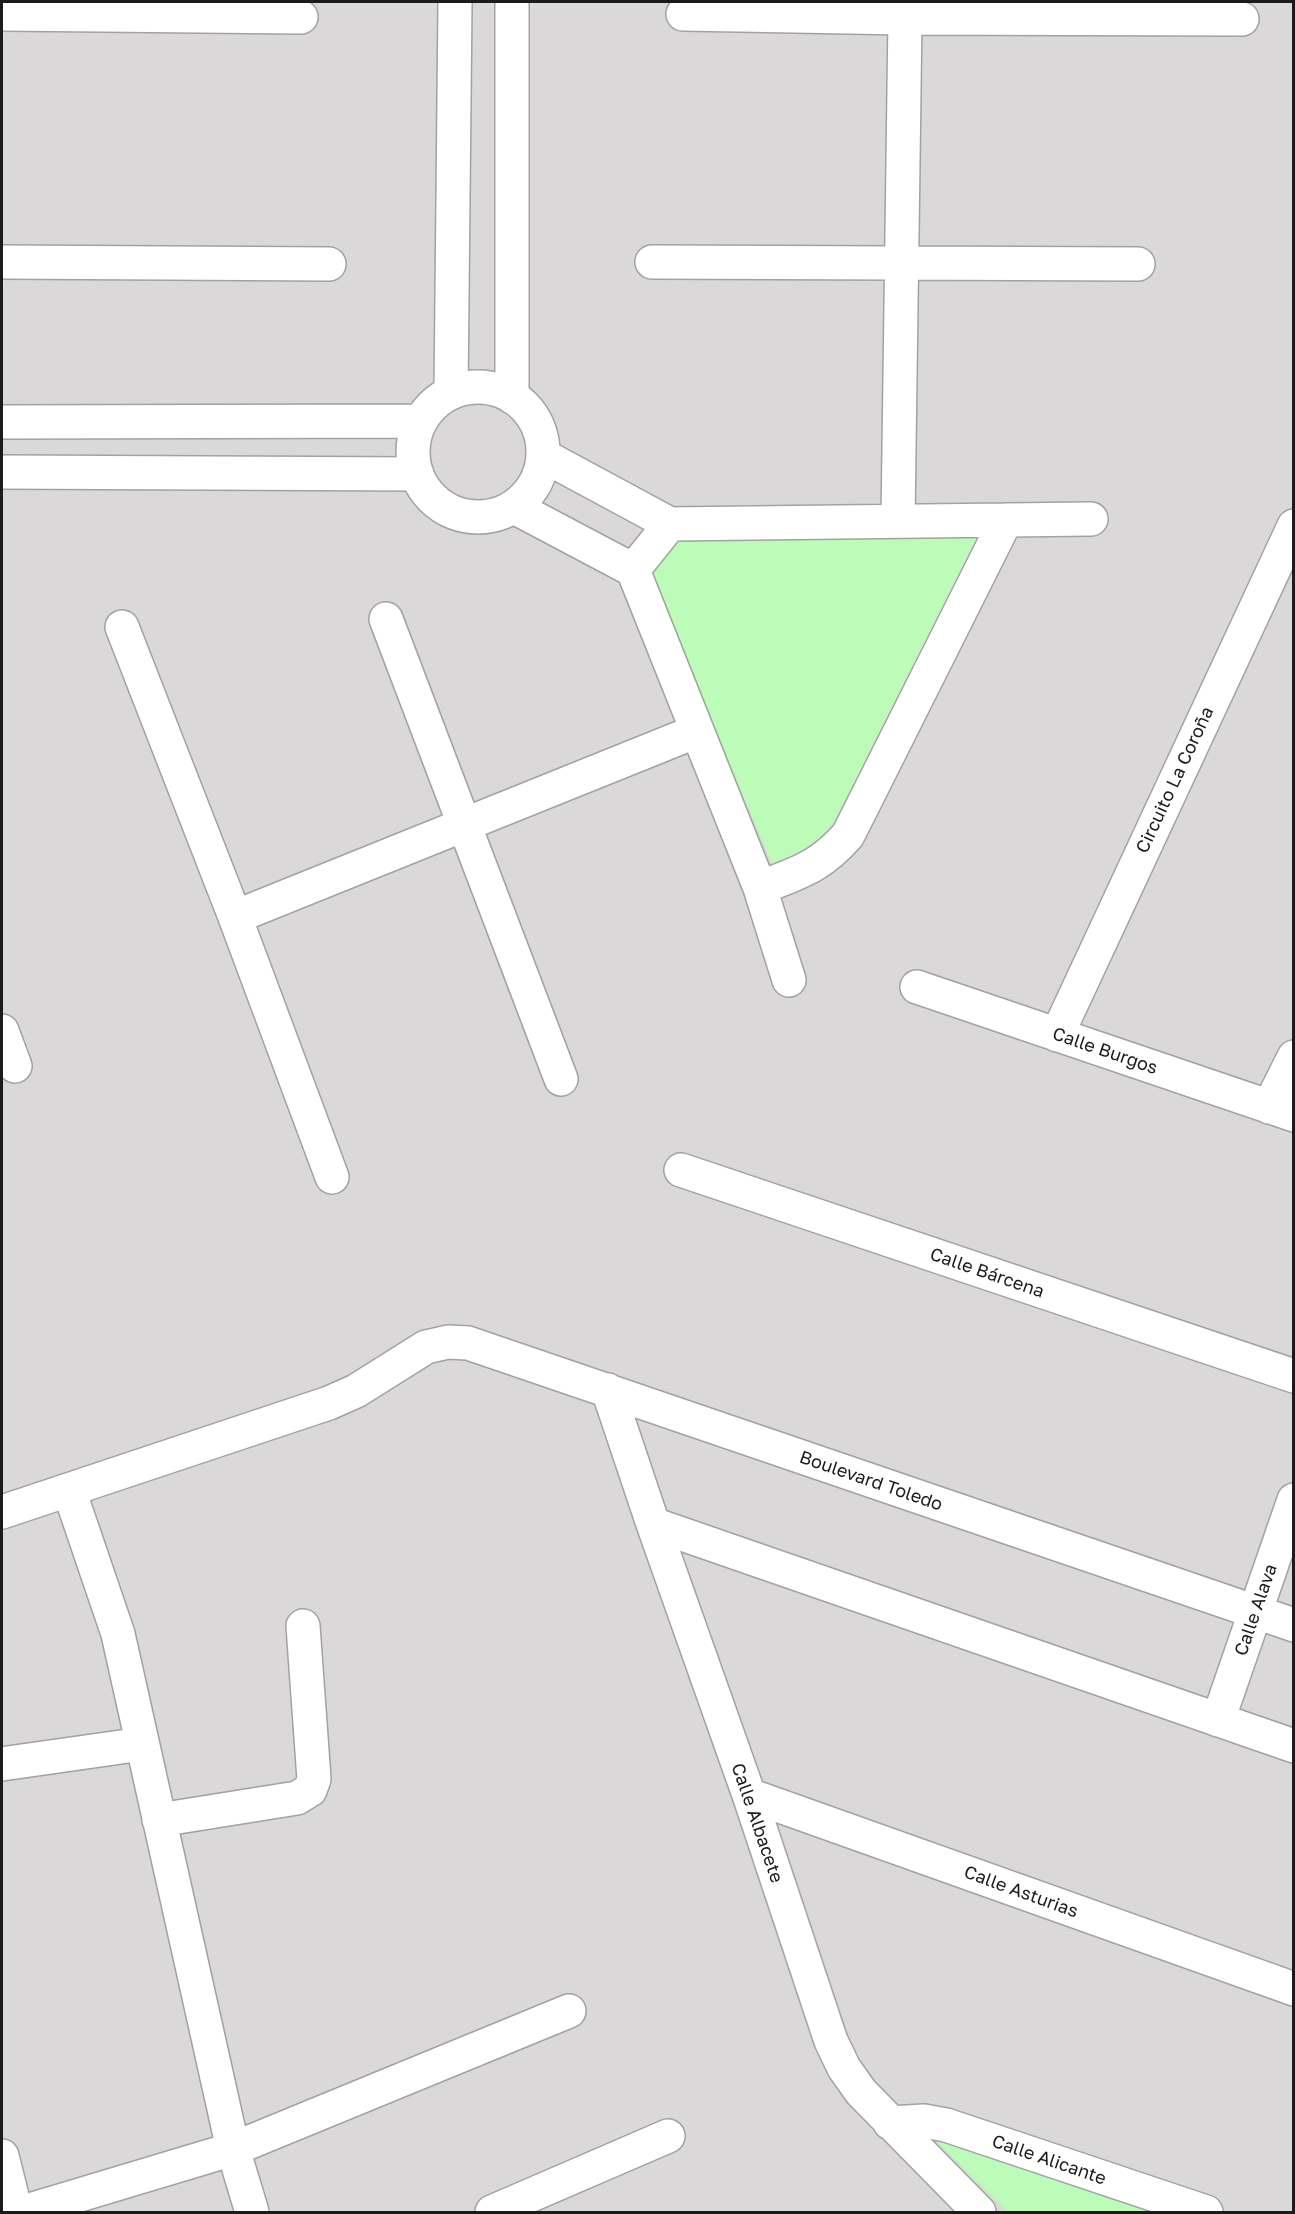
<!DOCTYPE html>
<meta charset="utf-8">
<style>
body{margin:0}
#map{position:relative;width:1295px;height:2214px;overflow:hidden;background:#eee7e0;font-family:"Golos Text",sans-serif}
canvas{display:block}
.frame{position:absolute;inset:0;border:3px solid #1b1b1b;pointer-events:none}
</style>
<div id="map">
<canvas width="1295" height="2214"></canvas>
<div class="frame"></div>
</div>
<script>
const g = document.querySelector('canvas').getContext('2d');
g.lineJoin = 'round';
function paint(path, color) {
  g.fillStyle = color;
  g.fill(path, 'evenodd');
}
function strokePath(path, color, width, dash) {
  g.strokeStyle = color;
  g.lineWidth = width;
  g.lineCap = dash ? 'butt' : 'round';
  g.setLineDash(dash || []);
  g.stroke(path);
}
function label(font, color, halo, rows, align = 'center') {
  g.font = font + ' "Golos Text",sans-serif';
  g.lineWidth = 6;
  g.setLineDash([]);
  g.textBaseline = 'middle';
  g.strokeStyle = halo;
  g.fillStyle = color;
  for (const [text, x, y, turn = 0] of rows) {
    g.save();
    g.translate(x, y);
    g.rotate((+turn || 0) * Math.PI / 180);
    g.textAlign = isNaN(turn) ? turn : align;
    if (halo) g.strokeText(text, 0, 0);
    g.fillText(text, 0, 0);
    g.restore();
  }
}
paint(new Path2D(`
 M2 2H1293V2212H2Z`), '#dad8d8');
paint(new Path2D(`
 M674 534 982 538 828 834 774 868 648 575Z
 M929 2134 1160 2212H1008Z`), '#bcfcb8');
const minor = new Path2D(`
 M512 2V397
 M2 14 301 17
 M683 14 905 18 1242 19
 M2 262 329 264
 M652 262 1138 264
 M413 452a65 65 0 1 1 130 0a65 65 0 1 1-130 0Z
 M451 393 455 2
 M2 422 421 421
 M544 456 670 524 1091 519
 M2 472 417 474
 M514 507 633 570 760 888 789 980
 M898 521 905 18
 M633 570 670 524
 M386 619 561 1079
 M122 627 235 917 332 1177
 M760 888C799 872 819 868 848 835L1006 520
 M235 917 697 731
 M917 987 1294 1115
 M2 1031 15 1066
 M1057 1035 1294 526
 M1269 1107 1294 1057
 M681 1170 1294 1376
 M608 1390 653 1524 749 1795 831 2041 844 2068 861 2092 979 2212
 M69 1490 118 1634 233 2149 252 2212
 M2 1512 329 1403 356 1391 426 1347 448 1342 468 1343 1294 1625
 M653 1524 1294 1746
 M1218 1720 1294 1500
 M2 1764 142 1744
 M749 1795 1294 1989
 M159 1820 297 1798 310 1790 314 1779 303 1626
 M890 2123 924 2121 946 2125 1206 2212
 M2 2156 16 2212
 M23 2212 233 2149 569 2011
 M492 2212 668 2136`);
strokePath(minor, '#a2a2a2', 36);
strokePath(minor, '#fff', 33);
label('18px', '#1b1b1b', '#fff', [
 ["Circuito La Coroña",1175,780,-65],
 ["Calle Burgos",1105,1051,19],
 ["Calle Bárcena",987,1273,19],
 ["Boulevard Toledo",871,1481,19],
 ["Calle Alava",1256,1610,-71],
 ["Calle Albacete",757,1823,71],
 ["Calle Asturias",1021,1892,20],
 ["Calle Alicante",1049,2160,19]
]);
</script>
